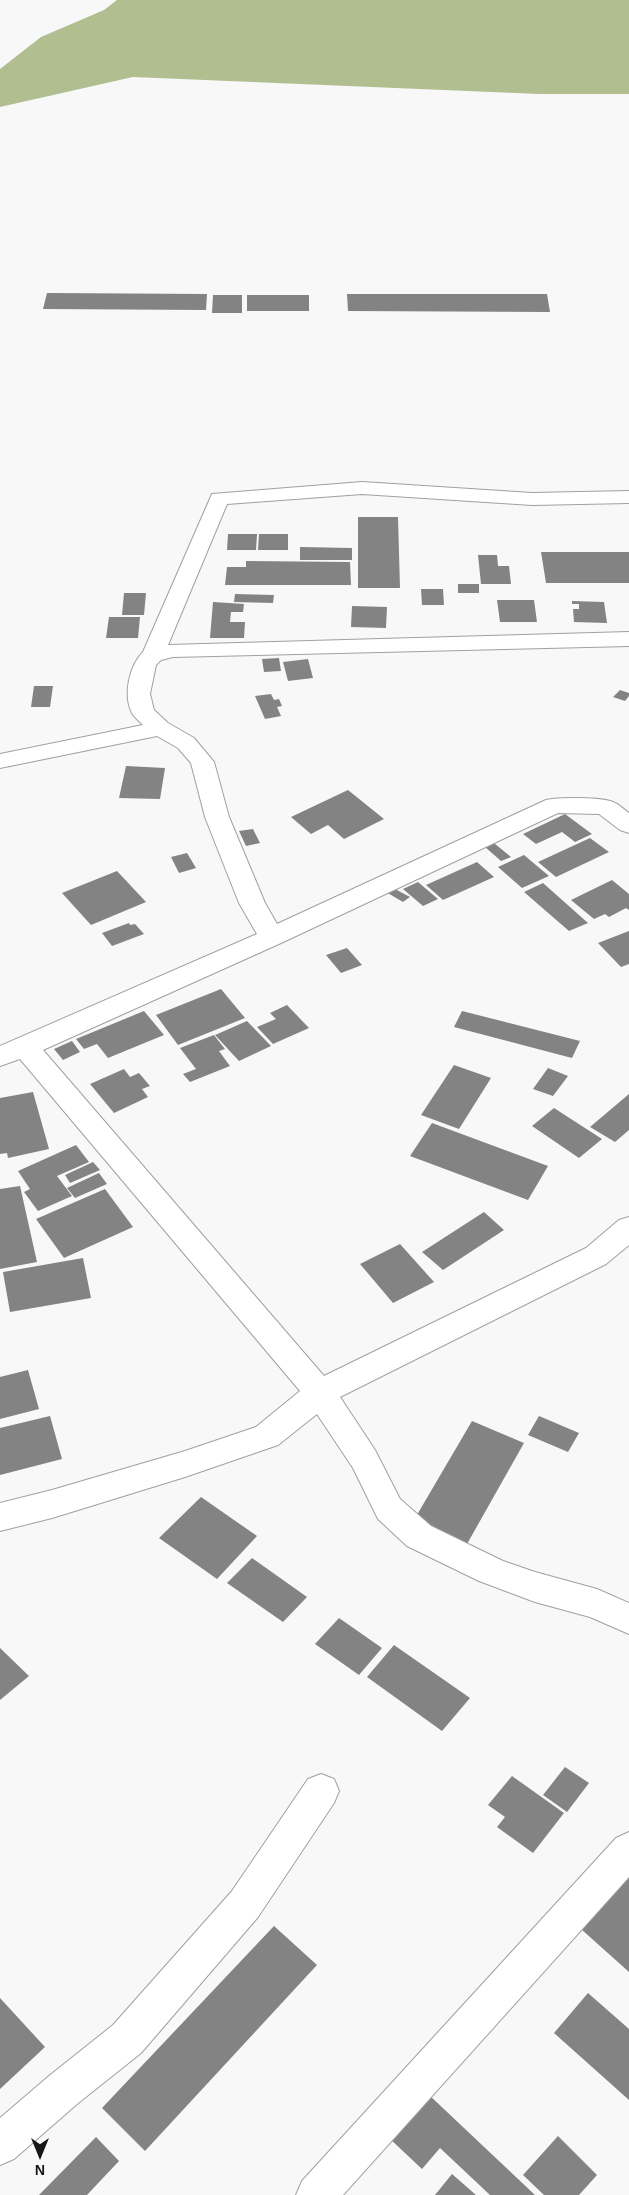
<!DOCTYPE html>
<style>
body{margin:0}
#map{position:relative;width:629px;height:2195px;overflow:hidden;background:#f8f8f9;font-family:Helvetica,sans-serif}
canvas{display:block}
.north{position:absolute;left:15px;top:2130px;width:50px;height:50px;-webkit-text-stroke:4px #f8f8f9;paint-order:stroke;rotate:180deg;font-size:14px;font-weight:700;line-height:20px;text-align:center;color:#161616}
.north::after{content:'';display:block;margin:auto;width:18px;height:22px;background:#161616;clip-path:polygon(50% 0,100% 100%,50% 72%,0 100%)}
</style>
<div id="map">
<canvas width="629" height="2195"></canvas>
<div class="north">N</div>
</div>
<script>
const g = document.querySelector('canvas').getContext('2d');
g.lineJoin = 'round';
function paint(path, color) {
  g.fillStyle = color;
  g.fill(path, 'evenodd');
}
function strokePath(path, color, width, dash) {
  g.strokeStyle = color;
  g.lineWidth = width;
  g.lineCap = dash ? 'butt' : 'round';
  g.setLineDash(dash || []);
  g.stroke(path);
}
paint(new Path2D(`
 M117 0H629V94H539L133 77 0 107V69L41 37 104 10Z`), '#b0be90');
paint(new Path2D(`
 M47 293 207 294 206 310 43 309Z
 M347 294H547L550 312 348 311Z
 M213 295H242V313H212Z
 M247 295H309V311H247Z
 M358 517H398L400 588H358Z
 M228 534H257L256 550H227Z
 M259 534H288V550H258Z
 M300 547 352 548V560H300Z
 M541 552H629V583H546Z
 M478 555H497L498 566H509L511 584H481Z
 M246 561 350 562 351 585H225L227 567H246Z
 M458 584H479V593H458Z
 M421 589H443L444 605H422Z
 M124 593H146L144 615H122Z
 M235 594 274 595 273 603 234 602Z
 M497 600H534L537 622H500Z
 M572 601 604 602 607 623 574 622 573 609H579V604H572Z
 M213 602 244 604 243 612H231L230 622H245L244 638H210Z
 M352 606 387 607 386 628 351 627Z
 M109 617H140L138 638H106Z
 M279 658 281 671 264 672 262 659Z
 M308 659 313 678 288 681 283 662Z
 M34 686H53L50 707H31Z
 M620 690 629 693V696L625 701 613 697Z
 M271 694 274 700 279 699 282 706 277 707 281 716 265 719 255 696Z
 M126 766 165 768 160 799 119 798Z
 M348 790 384 819 344 839 328 825 311 834 291 817Z
 M565 814 592 834 575 842 562 832 536 844 523 834Z
 M253 829 260 843 246 846 239 831Z
 M590 838 609 852 556 877 538 862Z
 M494 843 511 857 501 861 485 847Z
 M187 853 196 868 179 873 171 857Z
 M524 855 549 876 522 888 498 867Z
 M477 862 494 877 443 900 426 885Z
 M117 871 146 902 91 925 62 893Z
 M612 880 629 894V910L626 908 609 917 605 914 594 919 571 900Z
 M418 882 438 899 423 906 403 889Z
 M543 883 588 923 569 931 524 892Z
 M393 888 410 897 403 902 386 892Z
 M129 923 130 925 135 924 144 934 112 946 102 933Z
 M629 931V964L621 967 598 943Z
 M347 948 362 965 341 973 326 955Z
 M221 989 245 1018 178 1045 156 1015Z
 M287 1005 309 1028 273 1044 257 1027 276 1019 270 1013Z
 M144 1011 164 1035 108 1058 97 1044 84 1049 76 1039Z
 M462 1011 580 1041 572 1058 454 1027Z
 M247 1021 271 1046 239 1061 215 1035Z
 M214 1035 225 1049 219 1051 230 1066 190 1082 183 1074 196 1069 180 1048Z
 M72 1041 80 1052 63 1060 54 1049Z
 M454 1065 491 1078 459 1129 421 1115Z
 M548 1068 568 1076 553 1096 533 1089Z
 M124 1069 130 1077 139 1073 150 1086 142 1089 148 1097 114 1113 90 1084Z
 M33 1092 49 1149 8 1158 7 1153 0 1154V1098Z
 M629 1094V1130L615 1142 590 1127Z
 M554 1108 602 1139 579 1158 532 1126Z
 M432 1123 548 1166 528 1200 410 1156Z
 M76 1145 89 1162 57 1176 72 1196 38 1211 24 1192 30 1189 18 1171Z
 M93 1162 100 1170 70 1183 65 1175Z
 M99 1173 107 1184 75 1198 67 1188Z
 M20 1186 37 1262 0 1269V1189Z
 M105 1189 133 1227 64 1258 36 1219Z
 M484 1212 504 1230 443 1270 422 1252Z
 M400 1244 434 1282 393 1303 360 1264Z
 M83 1258 91 1298 10 1312 3 1272Z
 M28 1370 39 1409 0 1419V1377Z
 M50 1416 62 1459 0 1475V1428Z
 M539 1416 579 1433 568 1452 528 1435Z
 M472 1421 524 1443 467 1544 414 1520Z
 M201 1497 257 1536 217 1579 159 1538Z
 M252 1558 307 1597 283 1622 227 1583Z
 M339 1618 382 1648 359 1675 315 1644Z
 M394 1645 470 1698 442 1731 367 1677Z
 M0 1648 29 1676 0 1700Z
 M565 1767 589 1783 567 1812 543 1795Z
 M512 1776 564 1813 533 1853 497 1827 505 1817 488 1805Z
 M629 1876V1972L581 1929Z
 M274 1926 317 1965 145 2151 102 2108Z
 M588 1993 629 2029V2100L554 2033Z
 M0 1998 45 2047 0 2089Z
 M428 2094 535 2195H490L440 2148 422 2169 389 2138Z
 M558 2136 597 2175 579 2195H544L523 2175Z
 M96 2137 119 2161 87 2195H39Z
 M452 2174 476 2195H435Z`), '#838384');
const minor = new Path2D(`
 M362 482 532 493 629 491V503L532 505 362 494 227 504 168 645 629 632V646L173 657 161 660 156 665 150 694 154 710 168 723 194 738 214 762 229 817 265 903 277 924 546 800C557 797 602 797 613 802 619 804 624 810 629 813V833L620 830 599 814 558 813 281 943 43 1050 324 1376 586 1248 619 1220 629 1217V1245L606 1264 340 1397 375 1450 400 1499 431 1526 503 1561 535 1572 597 1589 629 1603V1634L590 1617 535 1602 479 1581 407 1546 378 1519 353 1468 317 1414 278 1445 185 1477 52 1518 0 1531V1503L52 1490 185 1451 256 1427 300 1391 20 1059 0 1066V1046L257 934 239 903 205 817 191 763 178 748 157 736 0 768V754L143 725C139 721 134 717 132 713 123 695 129 666 143 652L212 494Z
 M321 1774 334 1779 339 1791 334 1803 258 1917 141 2053 77 2104 14 2159 0 2165V2118L49 2076 113 2025 232 1891 308 1779Z
 M629 1832V1877L343 2195H296L302 2181 616 1838Z`);
strokePath(minor, '#a0a0a1', 2);
paint(minor, '#fff');
</script>
